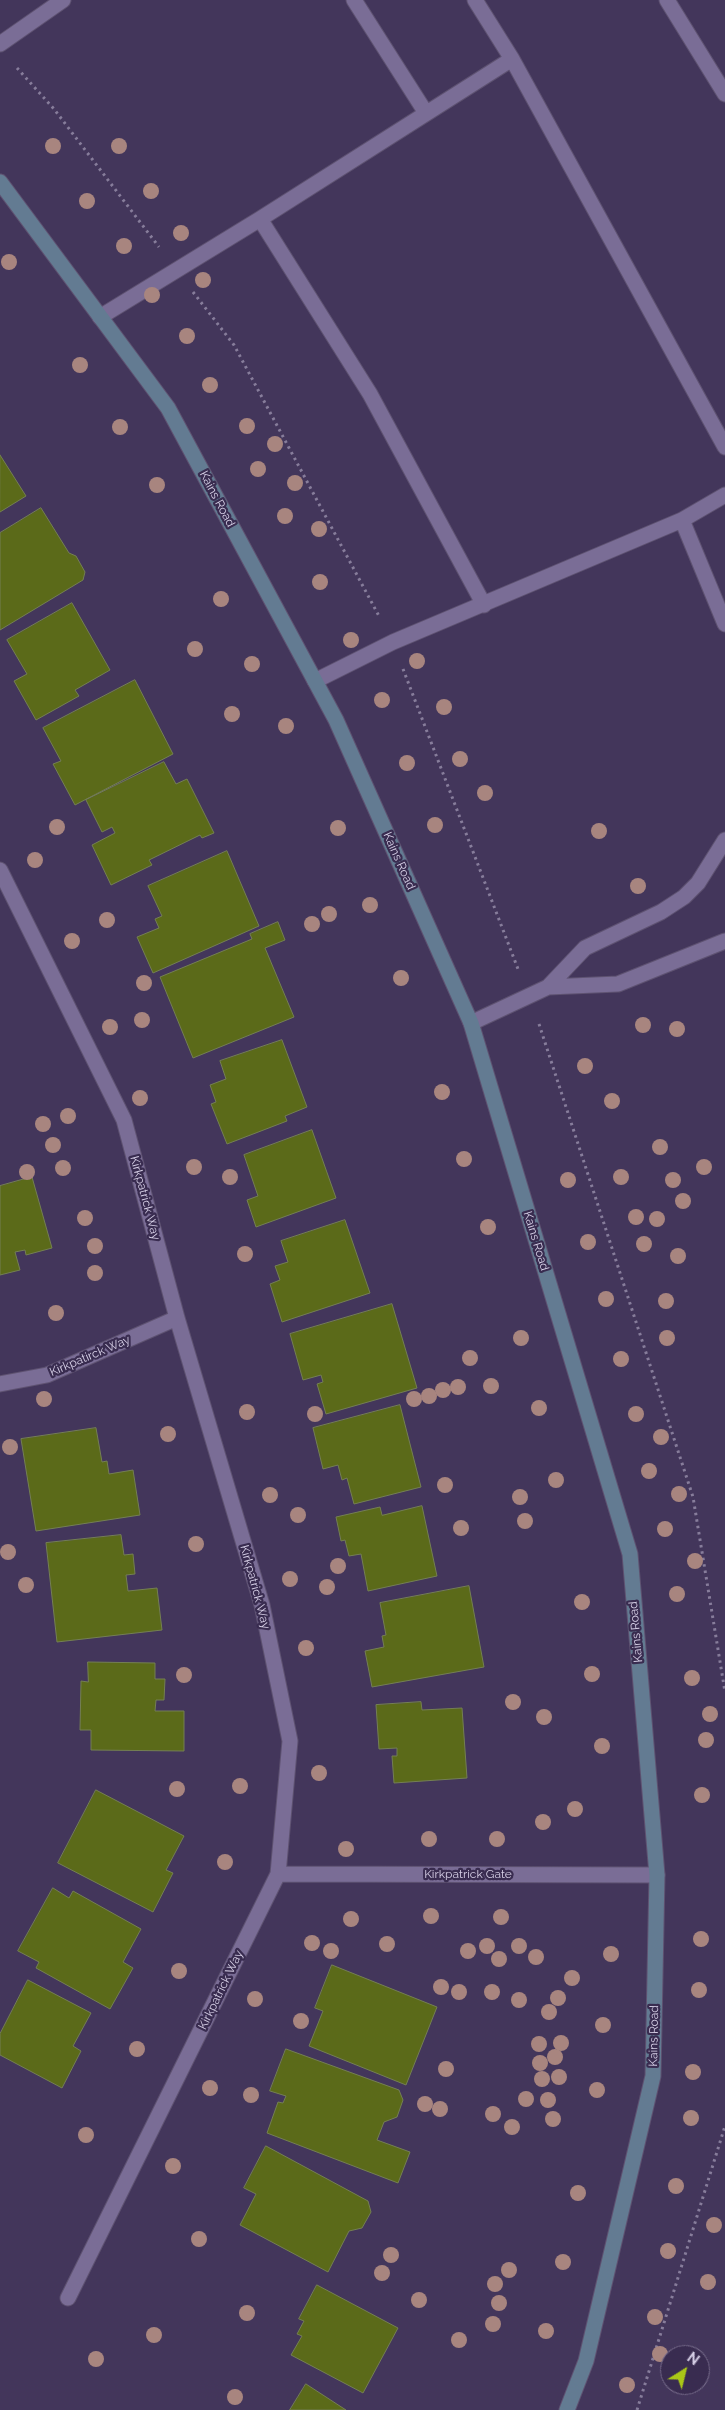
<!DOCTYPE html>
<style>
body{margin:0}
#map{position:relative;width:725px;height:2410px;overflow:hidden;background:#43365b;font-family:Raleway,sans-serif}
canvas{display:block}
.north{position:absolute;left:660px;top:2345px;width:50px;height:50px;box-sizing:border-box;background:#392c50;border:1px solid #786d8c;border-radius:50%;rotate:36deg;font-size:14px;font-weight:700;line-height:20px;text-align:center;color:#d6cfe6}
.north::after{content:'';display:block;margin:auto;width:18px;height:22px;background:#aac717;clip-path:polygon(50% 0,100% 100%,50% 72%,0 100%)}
</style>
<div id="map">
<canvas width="725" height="2410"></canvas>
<div class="north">N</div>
</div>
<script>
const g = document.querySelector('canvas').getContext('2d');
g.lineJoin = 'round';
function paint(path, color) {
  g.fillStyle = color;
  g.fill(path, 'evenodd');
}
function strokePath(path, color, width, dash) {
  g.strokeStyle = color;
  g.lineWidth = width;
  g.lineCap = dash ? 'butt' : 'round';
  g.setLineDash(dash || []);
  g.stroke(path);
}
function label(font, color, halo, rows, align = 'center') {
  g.font = font + ' Raleway,sans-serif';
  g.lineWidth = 4.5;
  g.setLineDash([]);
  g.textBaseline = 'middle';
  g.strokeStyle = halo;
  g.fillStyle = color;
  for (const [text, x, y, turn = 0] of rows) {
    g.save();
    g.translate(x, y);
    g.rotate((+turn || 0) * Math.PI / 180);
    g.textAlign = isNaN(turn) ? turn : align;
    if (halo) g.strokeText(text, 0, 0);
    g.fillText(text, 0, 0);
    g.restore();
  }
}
const building = new Path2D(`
 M0 455 26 496 0 512Z
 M41 508 69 553 76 556 85 572 83 580 0 630V533Z
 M72 603 110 670 75 690 79 696 36 720 14 681 27 674 7 640Z
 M135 680 173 754 75 805 53 764 61 761 43 728Z
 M164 762 176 784 187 779 214 833 202 838 200 835 149 860 152 865 111 885 92 845 115 833 112 827 102 832 86 800Z
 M227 851 259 926 153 973 137 937 159 928 155 919 162 916 148 886Z
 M278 922 285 940 265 948 294 1017 193 1058 160 977 252 939 250 934Z
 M282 1040 307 1107 285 1116 287 1121 227 1144 211 1104 216 1102 210 1085 226 1079 220 1061Z
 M312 1130 336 1198 256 1227 247 1200 258 1196 244 1155Z
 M32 1177 52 1248 26 1255 25 1250 15 1252 20 1270 0 1275V1186Z
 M345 1220 370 1293 282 1322 270 1284 280 1280 275 1266 288 1262 281 1241Z
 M392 1304 417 1388 326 1414 317 1384 323 1382 321 1375 303 1380 290 1334Z
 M400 1405 421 1487 354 1504 347 1478 342 1480 338 1465 323 1469 313 1428Z
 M96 1428 102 1462 107 1461 109 1474 133 1470 140 1515 36 1531 21 1439Z
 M422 1506 437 1576 368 1591 361 1554 349 1556 345 1540 341 1541 336 1517 380 1507 382 1515Z
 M121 1535 124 1555 133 1554 135 1574 126 1575 128 1591 157 1588 162 1630 57 1642 46 1543Z
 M469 1586 484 1667 372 1687 365 1651 384 1647 382 1636 386 1635 380 1603Z
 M88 1662 155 1663V1679H165L164 1700H156L155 1711H184V1751L91 1750V1730H80L81 1681 88 1682Z
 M421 1702 422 1710 462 1708 467 1778 394 1783 392 1756H397V1748L379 1749 376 1705Z
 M96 1790 184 1836 166 1870 173 1873 153 1912 58 1863Z
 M53 1888 69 1898 73 1891 141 1929 123 1962 133 1968 110 2009 36 1968 39 1962 18 1951Z
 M332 1965 437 2007 406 2085 309 2046 323 2011 315 2008Z
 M28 1980 91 2013 73 2046 81 2051 62 2088 0 2055V2034Z
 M286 2049 399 2090 403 2100 397 2117 384 2122 377 2140 410 2152 398 2183 267 2133 278 2102 283 2103 286 2096 270 2091Z
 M266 2146 368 2201 371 2212 362 2228 349 2231 328 2272 240 2225 256 2194 244 2188Z
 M317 2285 398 2328 363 2393 291 2355 302 2336 297 2334 304 2321 299 2319Z
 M306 2384 346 2410H290Z`);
paint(building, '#5b6a19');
strokePath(building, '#747f54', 1);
const lane = new Path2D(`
 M354 0 426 113
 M0 44 63 0
 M512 59 725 447
 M260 219 370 394 484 605
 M100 317 260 219 512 59 475 0
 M682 520 725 624
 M315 681 393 642 682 520 725 495`);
const street = new Path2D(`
 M667 0 725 94
 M0 870 124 1120 177 1318 262 1605 290 1741 278 1874 68 2298
 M548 987 618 984 725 941
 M471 1023 548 987 585 948 661 912 684 897 698 883 725 840
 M0 1384 47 1375 177 1318
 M278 1874 657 1875`);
const secondary = new Path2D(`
 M0 182 168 408 336 720 471 1023 630 1554 657 1875 653 2076 586 2361 567 2410`);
strokePath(lane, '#5e5271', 17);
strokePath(street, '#5e5271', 17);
strokePath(secondary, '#5e5271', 17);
strokePath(new Path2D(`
 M17 68 54 109 159 247
 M193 292 234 345 380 618
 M403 669 518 969
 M539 1024 693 1497 725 1692
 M637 2410 725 2126`), '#877d9b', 3, [2.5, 4]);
strokePath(lane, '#7a6d96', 15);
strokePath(street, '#7a6d96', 15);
strokePath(secondary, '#637b92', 15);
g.fillStyle = '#a8857f';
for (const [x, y] of [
 [53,146],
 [119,146],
 [151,191],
 [87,201],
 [181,233],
 [124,246],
 [9,262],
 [203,280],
 [152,295],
 [187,336],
 [80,365],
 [210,385],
 [247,426],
 [120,427],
 [275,444],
 [258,469],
 [295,483],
 [157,485],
 [285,516],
 [319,529],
 [320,582],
 [221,599],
 [351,640],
 [195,649],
 [417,661],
 [252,664],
 [382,700],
 [444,707],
 [232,714],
 [286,726],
 [460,759],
 [407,763],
 [485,793],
 [435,825],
 [57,827],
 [338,828],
 [599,831],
 [35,860],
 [638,886],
 [370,905],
 [329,914],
 [107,920],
 [312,924],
 [72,941],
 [401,978],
 [144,983],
 [142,1020],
 [643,1025],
 [110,1027],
 [677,1029],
 [585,1066],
 [442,1092],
 [140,1098],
 [612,1101],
 [68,1116],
 [43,1124],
 [53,1145],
 [660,1147],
 [464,1159],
 [194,1167],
 [704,1167],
 [63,1168],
 [27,1172],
 [230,1177],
 [621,1177],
 [568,1180],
 [673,1180],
 [683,1201],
 [636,1217],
 [85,1218],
 [657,1219],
 [488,1227],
 [588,1242],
 [644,1244],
 [95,1246],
 [245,1254],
 [678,1256],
 [95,1273],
 [606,1299],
 [666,1301],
 [56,1313],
 [521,1338],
 [667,1338],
 [470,1358],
 [621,1359],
 [491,1386],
 [458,1387],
 [443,1390],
 [429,1396],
 [44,1399],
 [414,1399],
 [539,1408],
 [247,1412],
 [315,1414],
 [636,1414],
 [168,1434],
 [661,1437],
 [10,1447],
 [649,1471],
 [556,1480],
 [445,1485],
 [679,1494],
 [270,1495],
 [520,1497],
 [298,1515],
 [525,1521],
 [461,1528],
 [665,1529],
 [196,1544],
 [8,1552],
 [695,1561],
 [338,1566],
 [290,1579],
 [26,1585],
 [327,1587],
 [677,1594],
 [582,1602],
 [306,1648],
 [592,1674],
 [184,1675],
 [692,1678],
 [513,1702],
 [710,1714],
 [544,1717],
 [706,1740],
 [602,1746],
 [319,1773],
 [240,1786],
 [177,1789],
 [702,1795],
 [575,1809],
 [543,1822],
 [429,1839],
 [497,1839],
 [346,1849],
 [225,1862],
 [431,1916],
 [501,1917],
 [351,1919],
 [701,1939],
 [312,1943],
 [387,1944],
 [487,1946],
 [519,1946],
 [331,1951],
 [468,1951],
 [611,1954],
 [536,1957],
 [499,1959],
 [179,1971],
 [572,1978],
 [441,1987],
 [699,1990],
 [459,1992],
 [492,1992],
 [558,1998],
 [255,1999],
 [519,2000],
 [549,2012],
 [301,2021],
 [603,2025],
 [561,2043],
 [539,2044],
 [137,2049],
 [555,2057],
 [540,2063],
 [446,2069],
 [693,2072],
 [559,2077],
 [542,2079],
 [210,2088],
 [597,2090],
 [251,2095],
 [526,2099],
 [548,2100],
 [425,2104],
 [440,2109],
 [493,2114],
 [691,2118],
 [553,2119],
 [512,2127],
 [86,2135],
 [173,2166],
 [676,2186],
 [578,2193],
 [714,2225],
 [199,2239],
 [668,2251],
 [391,2255],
 [563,2262],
 [509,2270],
 [382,2273],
 [708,2282],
 [495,2284],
 [419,2300],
 [499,2303],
 [247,2313],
 [655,2317],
 [493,2324],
 [546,2331],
 [154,2335],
 [459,2340],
 [660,2354],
 [96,2359],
 [627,2385],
 [235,2397]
]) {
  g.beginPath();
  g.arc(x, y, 8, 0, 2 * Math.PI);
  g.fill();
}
label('12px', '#d6cfe6', '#392c50', [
 ["Kains Road",217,499,62],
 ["Kains Road",399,861,66],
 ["Kirkpatrick Way",145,1198,75],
 ["Kains Road",536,1241,73],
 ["Kirkpatirck Way",90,1356,-23],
 ["Kirkpatrick Way",255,1587,75],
 ["Kains Road",636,1632,-95],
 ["Kirkpatrick Gate",468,1874],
 ["Kirkpatrick Way",221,1990,-64],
 ["Kains Road",654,2036,-89]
]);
</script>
